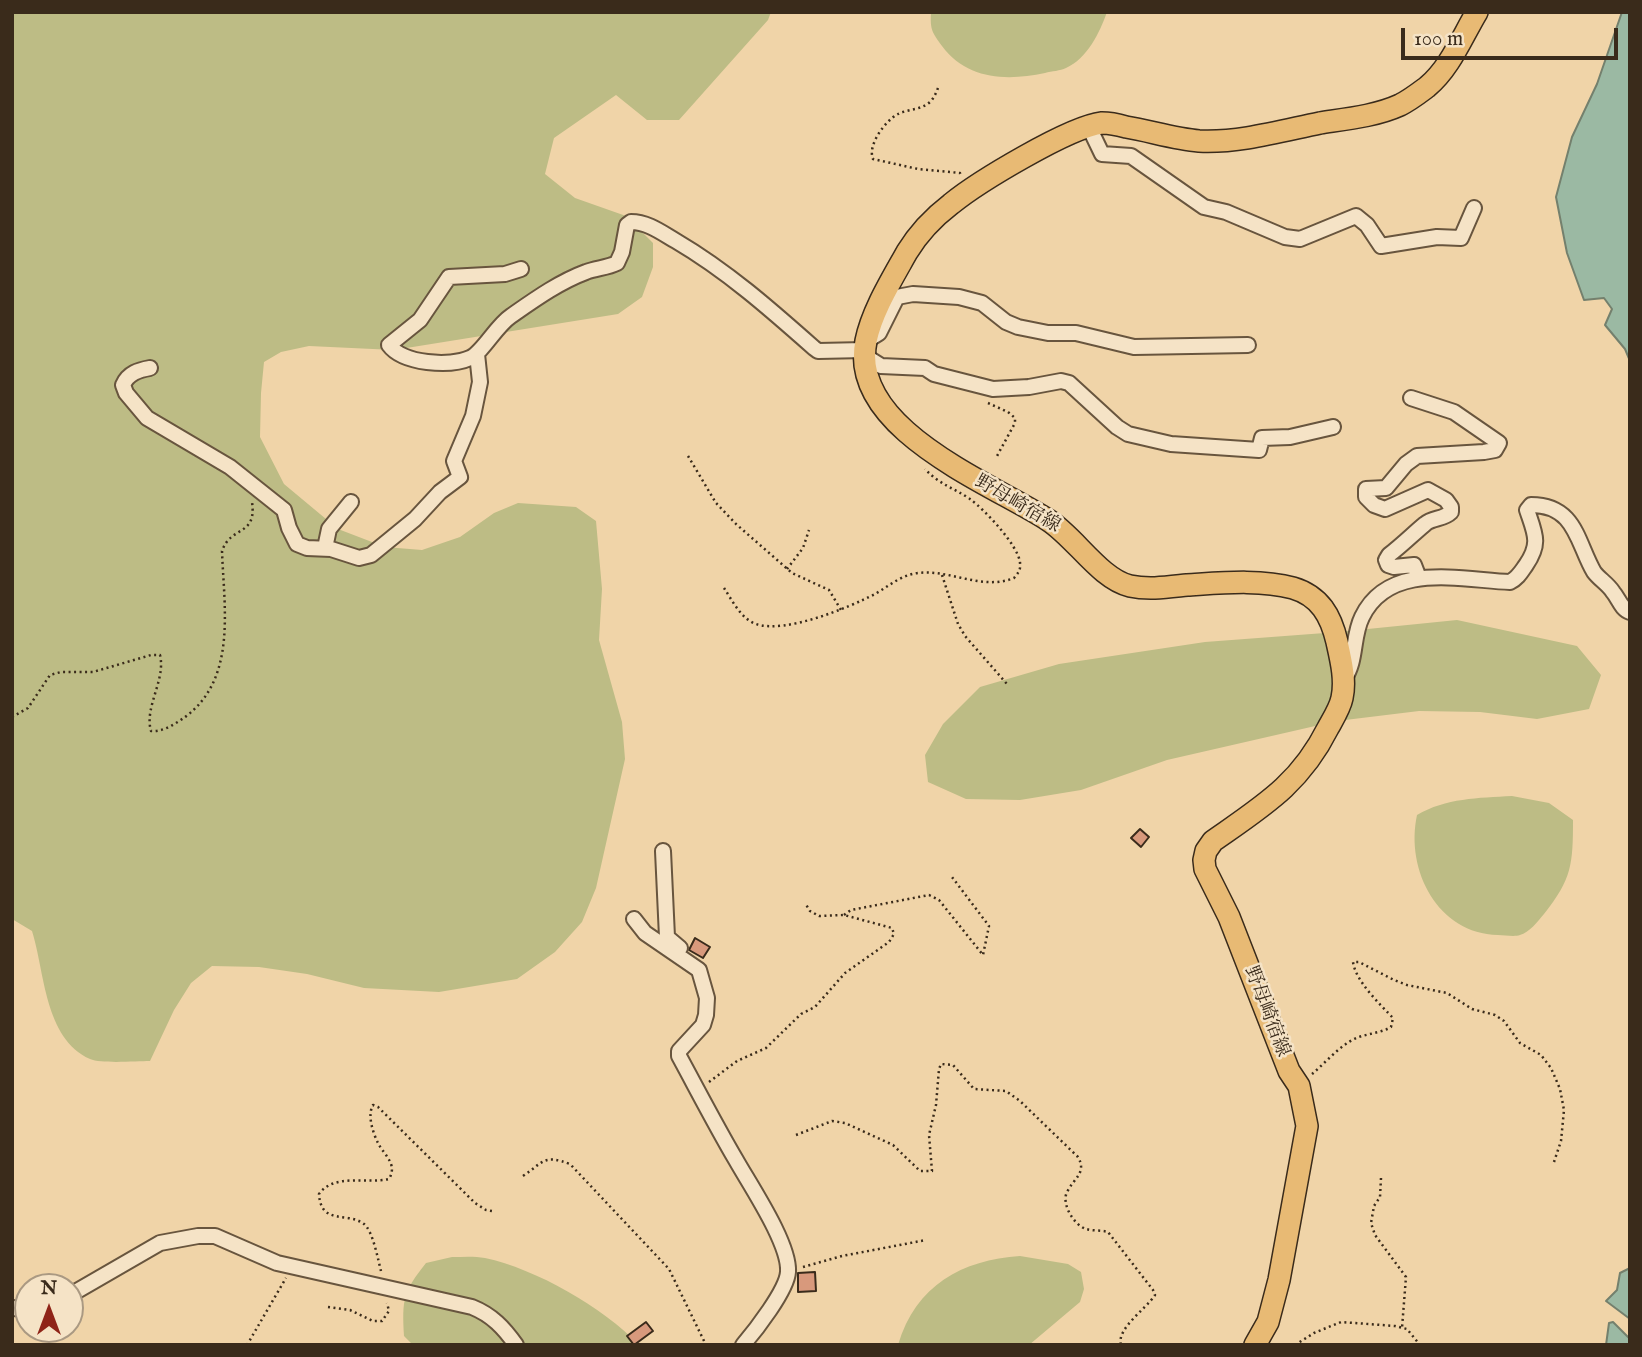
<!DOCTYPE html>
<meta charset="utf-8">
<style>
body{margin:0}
#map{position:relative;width:1642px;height:1357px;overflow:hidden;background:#f0d4a8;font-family:"IM FELL English",serif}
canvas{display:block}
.frame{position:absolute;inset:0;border:14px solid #3a2b1b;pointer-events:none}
.north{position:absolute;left:14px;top:1273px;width:70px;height:70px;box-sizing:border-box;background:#f5e3c6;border:2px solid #aa9982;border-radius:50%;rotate:0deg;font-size:19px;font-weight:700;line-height:28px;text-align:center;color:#3a2b1b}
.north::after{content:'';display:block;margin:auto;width:24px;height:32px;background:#8f2418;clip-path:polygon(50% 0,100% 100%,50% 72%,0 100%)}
.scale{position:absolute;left:1401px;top:28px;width:217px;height:32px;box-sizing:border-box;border:4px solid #3a2b1b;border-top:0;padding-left:9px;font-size:21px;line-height:24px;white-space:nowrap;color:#3a2b1b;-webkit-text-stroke:5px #f5e3c6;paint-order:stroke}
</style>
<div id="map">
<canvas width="1642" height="1357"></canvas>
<div class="frame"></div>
<div class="north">N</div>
<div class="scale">100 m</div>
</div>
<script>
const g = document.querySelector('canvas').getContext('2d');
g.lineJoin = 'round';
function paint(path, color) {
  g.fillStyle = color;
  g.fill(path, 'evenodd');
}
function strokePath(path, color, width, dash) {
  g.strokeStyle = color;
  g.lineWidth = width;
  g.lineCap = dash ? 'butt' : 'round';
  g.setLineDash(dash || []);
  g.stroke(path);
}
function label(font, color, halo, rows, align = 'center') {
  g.font = font + ' "IM FELL English","Noto Serif JP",serif';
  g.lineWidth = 5;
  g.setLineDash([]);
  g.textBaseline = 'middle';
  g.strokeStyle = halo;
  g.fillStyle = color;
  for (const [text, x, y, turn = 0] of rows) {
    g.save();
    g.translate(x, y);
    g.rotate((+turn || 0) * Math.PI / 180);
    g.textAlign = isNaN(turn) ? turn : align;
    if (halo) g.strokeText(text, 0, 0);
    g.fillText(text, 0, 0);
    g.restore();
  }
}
paint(new Path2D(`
 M12 12H771L768 20 679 120H647L616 95 554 138 545 174 575 198 626 216 653 243V267L642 297 618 314 394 350 309 346 281 352 264 362 261 393 260 437 284 484 338 529 385 547 422 550 460 537 494 513 518 503 576 507 596 521 602 589 599 640 622 722 625 759 596 888 582 922 555 952 517 979 439 992 364 988 307 974 259 967 212 966 191 983 174 1010 150 1061C136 1061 102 1064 90 1059 44 1038 45 972 32 931L12 919Z
 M931 12H1107C1100 32 1087 59 1066 68 1060 71 1052 71 1045 73 1007 81 967 80 942 46 932 32 930 30 931 12Z
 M1457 620 1577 646 1601 675 1589 709 1537 719 1480 712 1419 711 1337 721 1167 760 1081 790 1020 800 966 799 928 782 925 755 943 724 980 687 1059 664 1205 642 1338 632Z
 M1512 796 1549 803 1573 820C1573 864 1572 879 1544 914 1538 921 1529 933 1520 935 1514 937 1505 935 1498 935 1438 934 1405 870 1417 815 1446 798 1478 798 1512 796Z
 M1020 1256 1068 1264 1081 1272 1084 1289 1080 1302 1029 1345H898C916 1285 962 1260 1020 1256Z
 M452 1257C463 1257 474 1256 485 1258 536 1269 603 1307 639 1345H413L404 1336C402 1299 403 1292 426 1263Z`), '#bdbc85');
const water = new Path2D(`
 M1622 12H1630V361L1625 349 1605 325 1612 309 1604 298 1584 300 1567 253 1556 197 1572 137 1597 84Z
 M1630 1268V1319L1606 1301 1617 1290 1620 1273Z
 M1613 1322 1630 1339V1345H1606L1609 1323Z`);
paint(water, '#9bb9a3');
strokePath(water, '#74806d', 2);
const building = new Path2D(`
 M1140 829 1149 837 1141 847 1131 838Z
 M695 938 710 947 703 958 689 950Z
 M815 1272 816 1291 798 1292V1273Z
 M646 1322 653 1331 634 1345 627 1336Z`);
paint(building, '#d8997c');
strokePath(building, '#3a2b1b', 2);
const street = new Path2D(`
 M1089 127 1102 154 1131 156 1204 207 1226 212 1285 237 1300 239 1356 216 1367 225 1381 246 1437 237 1461 238 1474 208
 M521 269 505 274 449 277 420 320 389 345C403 364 450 367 470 358 483 352 496 326 511 316 534 300 559 282 586 272 596 268 607 268 617 263L622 252 627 225 631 222C648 222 662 233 676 241 727 271 770 309 814 348L818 351 865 350
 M866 341 879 333 897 297 913 294 959 297 982 303 1006 322 1018 327 1048 333H1076L1134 347 1248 345
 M865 356 881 366 925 368 934 374 993 389 1029 387 1061 381 1069 383 1117 427 1128 434 1171 444 1259 450 1262 438 1290 437 1333 427
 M150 368C139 370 128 373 123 385L126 393 147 418 230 467 284 510 289 528 297 544 307 548 331 549 359 558 371 555 415 519 440 492 460 477 454 461 473 416 480 382 477 354
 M1411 398 1454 412 1499 443 1495 450 1484 452 1417 456 1406 464 1386 488 1366 489V497L1374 505 1385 509 1428 490 1446 500 1451 507V512C1443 520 1433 517 1425 524 1413 534 1402 545 1389 555L1386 560 1388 565 1394 567 1414 565 1419 578
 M325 548 329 529 351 502
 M1344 679C1357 661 1352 637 1362 617 1389 561 1461 580 1510 582 1518 578 1521 572 1526 565 1541 543 1535 534 1527 510L1531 505C1576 505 1577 543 1594 572 1599 579 1608 584 1613 592 1619 599 1621 609 1630 612
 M663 851 667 937 680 948
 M634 919 645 933 699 970 707 998 706 1015 703 1025 679 1051V1056C698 1091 716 1126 736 1160 750 1185 790 1244 788 1272 787 1290 755 1331 743 1345
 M70 1295 160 1243 198 1236H215L277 1263 472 1307C492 1315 504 1328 516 1345
 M12 1308 28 1309`);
const primary = new Path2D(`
 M1255 1345 1268 1322 1279 1280 1307 1126 1299 1086 1289 1071 1229 917 1205 869 1204 860 1206 851 1213 841C1263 806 1300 784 1328 728 1333 719 1340 708 1342 698 1346 680 1341 660 1337 642 1331 616 1320 596 1293 588 1260 579 1221 583 1187 585 1168 587 1149 590 1130 586 1100 579 1075 537 1048 520 991 483 848 429 866 341 872 311 892 279 907 252 918 234 934 217 951 204 978 182 1069 127 1102 123 1110 123 1119 125 1126 127 1150 131 1175 139 1199 141 1239 143 1281 131 1320 123 1346 119 1376 116 1400 105 1410 100 1419 93 1427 87 1450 68 1462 37 1477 12`);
strokePath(street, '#68553e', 18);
strokePath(primary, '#3a2b1b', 24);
strokePath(new Path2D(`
 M938 88C936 93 934 98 930 102 921 110 908 109 898 114 886 120 867 145 873 159L918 169 960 173 961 177
 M988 403 1008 412 1015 418V423L997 456
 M688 456 716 503 736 524 792 573 829 590 841 610
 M787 569 803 548 809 530
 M942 575 958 624 965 636 1007 684
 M724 588C732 600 741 619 756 624 785 634 848 608 875 594 889 586 901 575 918 573 950 569 982 591 1014 578 1018 573 1021 570 1020 563 1019 546 984 509 970 499 954 488 940 485 925 469
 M12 717 28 708 50 675 61 672H93L151 655H160C166 680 144 707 151 731 163 732 175 724 185 717 237 679 224 608 222 551 231 525 257 537 252 502
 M844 915 851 910 929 895 939 900 983 955 989 926 952 877
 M1312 1074C1324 1064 1336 1050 1349 1042 1362 1033 1377 1035 1391 1027L1393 1018C1380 1004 1356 982 1353 962H1359L1394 980 1407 985 1447 993 1472 1009 1495 1015 1504 1021 1520 1043 1541 1055 1551 1068 1560 1089 1564 1110 1561 1141 1554 1162
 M709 1082 737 1061 766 1048 801 1014 815 1007 845 973 889 942 894 934 892 928 844 915 819 916 810 911 805 903
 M796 1135 832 1121 845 1123 893 1145 920 1171H932L929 1135 936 1105 939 1069 941 1064 953 1065 974 1089 1006 1091 1020 1101 1078 1157C1087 1173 1074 1178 1067 1192 1061 1204 1074 1225 1086 1229 1093 1231 1101 1230 1108 1232L1153 1290 1155 1295C1146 1309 1116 1329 1121 1345
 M523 1176C544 1162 543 1154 570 1164L669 1269 706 1345
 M1381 1178 1380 1197 1374 1206 1371 1223 1375 1235 1406 1277 1402 1328
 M803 1267 842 1256 926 1240
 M381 1271C378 1260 373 1231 364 1224 347 1211 321 1226 319 1194 334 1173 367 1184 389 1179 398 1164 384 1155 378 1143 373 1133 367 1115 373 1105L378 1107 475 1203 486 1210 492 1211
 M328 1307 350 1310 373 1321H382L389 1311 387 1303
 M247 1345 286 1278
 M1295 1345 1314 1333 1341 1322 1395 1326 1407 1329 1420 1345`), '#3a2b1b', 2.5, [2, 3.5]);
strokePath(street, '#f5e3c6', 14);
strokePath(primary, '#e8ba74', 21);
label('19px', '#3a2b1b', '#f5e3c6', [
 ["野母崎宿線",1017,505,30],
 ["野母崎宿線",1266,1012,69]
]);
</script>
